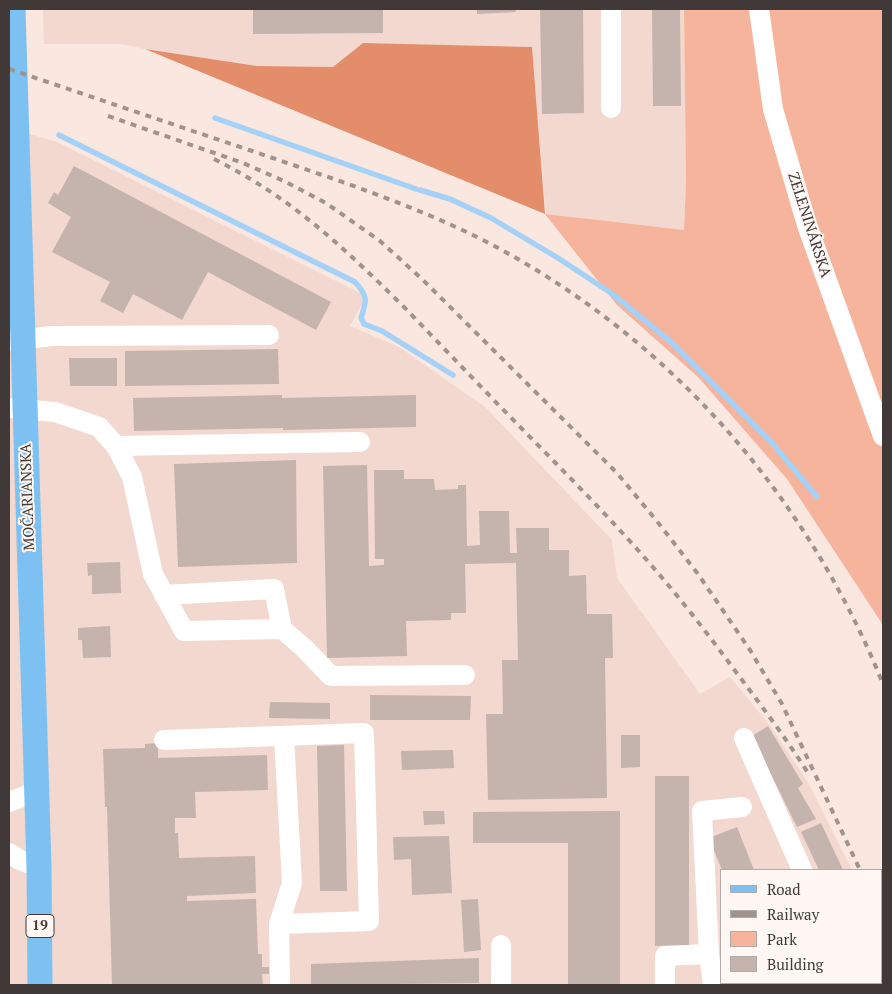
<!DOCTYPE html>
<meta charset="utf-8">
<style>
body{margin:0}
#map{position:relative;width:892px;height:994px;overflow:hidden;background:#f9e7e0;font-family:"PT Serif",serif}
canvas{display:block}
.frame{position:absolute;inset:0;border:10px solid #403937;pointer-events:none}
.legend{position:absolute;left:720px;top:869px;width:162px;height:115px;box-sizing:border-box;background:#fef7f4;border:1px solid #b2aba8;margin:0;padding:6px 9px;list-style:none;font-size:15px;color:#403937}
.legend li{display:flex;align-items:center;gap:10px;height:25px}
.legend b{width:25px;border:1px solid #b2aba8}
</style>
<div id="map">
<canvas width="892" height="994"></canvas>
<div class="frame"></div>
<ul class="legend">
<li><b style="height:6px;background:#7cc1f1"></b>Road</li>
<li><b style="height:6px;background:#9f938e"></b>Railway</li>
<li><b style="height:14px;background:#f5b49b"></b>Park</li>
<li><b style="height:14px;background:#c5b4ad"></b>Building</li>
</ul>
</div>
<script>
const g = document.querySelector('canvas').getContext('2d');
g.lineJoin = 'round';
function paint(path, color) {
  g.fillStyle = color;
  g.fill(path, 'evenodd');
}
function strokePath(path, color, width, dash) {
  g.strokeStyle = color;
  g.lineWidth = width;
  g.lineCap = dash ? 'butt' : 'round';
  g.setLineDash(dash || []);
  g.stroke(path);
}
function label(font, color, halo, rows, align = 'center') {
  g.font = font + ' "PT Serif",serif';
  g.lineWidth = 4;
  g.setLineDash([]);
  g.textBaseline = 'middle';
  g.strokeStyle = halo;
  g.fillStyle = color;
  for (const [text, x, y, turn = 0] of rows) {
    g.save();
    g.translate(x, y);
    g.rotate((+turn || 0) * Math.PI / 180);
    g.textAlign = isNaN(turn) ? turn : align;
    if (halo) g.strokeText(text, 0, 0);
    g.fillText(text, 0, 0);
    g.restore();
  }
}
paint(new Path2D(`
 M43 9H684L686 182 684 230 546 216 532 47 363 43 334 67 258 66 145 49 121 44H44Z
 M9 128 57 142 366 296 350 326 399 347 485 407 612 540 617 578 700 694 730 677 771 727 808 782 852 870H721V983H881V940L883 946V985H9Z`), '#f2d8ce');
paint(new Path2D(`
 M684 9H883V625L787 479 698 377 617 305 545 214 684 230 686 182Z`), '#f5b49b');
paint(new Path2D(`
 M363 43 532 47 545 214 145 49 257 66 333 67Z`), '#e48d6b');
strokePath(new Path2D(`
 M215 118 416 189
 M59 135 355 282C368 296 367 300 361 318L364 324 382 331 453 375
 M420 190 450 199 491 218 558 258 611 293 671 342 772 443 817 497`), '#a5d1f7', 5.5);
paint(new Path2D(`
 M253 9H383V33L253 34Z
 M477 9H515L516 12 477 14Z
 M540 9H583L584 113 542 114Z
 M652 9H680L681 106H653Z
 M74 166 331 302 316 330 208 272 182 320 133 294 123 313 100 301 110 282 52 252 71 217 48 203 54 192 58 195Z
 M278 349 279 384 125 386V351Z
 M69 358H117V386H70Z
 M282 395V398L416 395V427L283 430V428L134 431 133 398Z
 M296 460 297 563 178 567 174 464Z
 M367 465 369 566 384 565V559H375L374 470H404V479H434L435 490 458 489V485H466L467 546 480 545 479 511H509L510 553H517L516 528H549V550H569V576L586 575 587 614H612L613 658H605L607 798 488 800 486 714H503L502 660H518L516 563 465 564 466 613H451V620L406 621 407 656 327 658 323 466Z
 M120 562 121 593 92 594V575L88 576 87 563Z
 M110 626 111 657 83 658 82 640H78V628Z
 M370 695 471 696 470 720H370Z
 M270 702 330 703V719L269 718Z
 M768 726 803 784 798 788 816 819 797 827 752 736Z
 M621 735H640V767L621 768Z
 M158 743V758L267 755 268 790 195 792 196 818H175V833H178L179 858 255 856 256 893 187 896V901L256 899 258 954H262V967H269V974H262L263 985H112L107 807H105L103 749 145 748V744Z
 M344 745 347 891H320L317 746Z
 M453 750 454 768 402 770 401 751Z
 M655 776H689V945L655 946Z
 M423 811H444L445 824 424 825Z
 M620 811V985H568V843H473V812Z
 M821 823 843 870H819L801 832Z
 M737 827 754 870H722L709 838Z
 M449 836 452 893 412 895 411 859 394 860 393 837Z
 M478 899 481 950 464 952 461 900Z
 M479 958V983L311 985V964Z
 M881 961 883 967V985H861L860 983H881Z
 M740 983H776V985H740Z`), '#c5b4ad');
strokePath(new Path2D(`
 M611 9V108
 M759 9 773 109 807 225 883 436
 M9 341 52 336 269 335
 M9 408 55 412 99 427 116 446 132 477 153 574 184 631 282 629 304 648 331 676 465 675
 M116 446 360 442
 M164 595 274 589 282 629
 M744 738 802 870
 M164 740 364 733 369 921 279 924 280 985
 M9 802 37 791
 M9 853 20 860 39 867
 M279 924 292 883 284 736
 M501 945V985
 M843 983 844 985
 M665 985V956L709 954
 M713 985 709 954 702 811 742 807
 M817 985V983`), '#fff', 20);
strokePath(new Path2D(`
 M13 9 39 867 40 985`), '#7cc1f1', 25);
strokePath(new Path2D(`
 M9 69C92 97 175 125 258 153 334 179 411 204 483 240 667 335 806 493 883 684
 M108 116 243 163 284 181 326 203 380 241 422 279 617 473 656 520 698 574 750 650 782 704 860 870
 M214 159C292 198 343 247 404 307 432 336 460 365 488 394 545 453 604 510 658 573 683 602 707 633 730 664 757 700 784 735 808 773
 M881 920 883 927`), '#9f938e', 4, [6, 6]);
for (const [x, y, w] of [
 [40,926,28]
]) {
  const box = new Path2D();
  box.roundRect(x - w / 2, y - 11.5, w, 23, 4);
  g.fillStyle = '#fef7f4';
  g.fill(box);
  strokePath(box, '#403937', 1);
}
label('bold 14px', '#403937', null, [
 ["19",40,926]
]);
label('15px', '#403937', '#fef7f4', [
 ["ZELENINÁRSKA",809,225,72],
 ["MOČARIANSKA",28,497,-92]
]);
</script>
